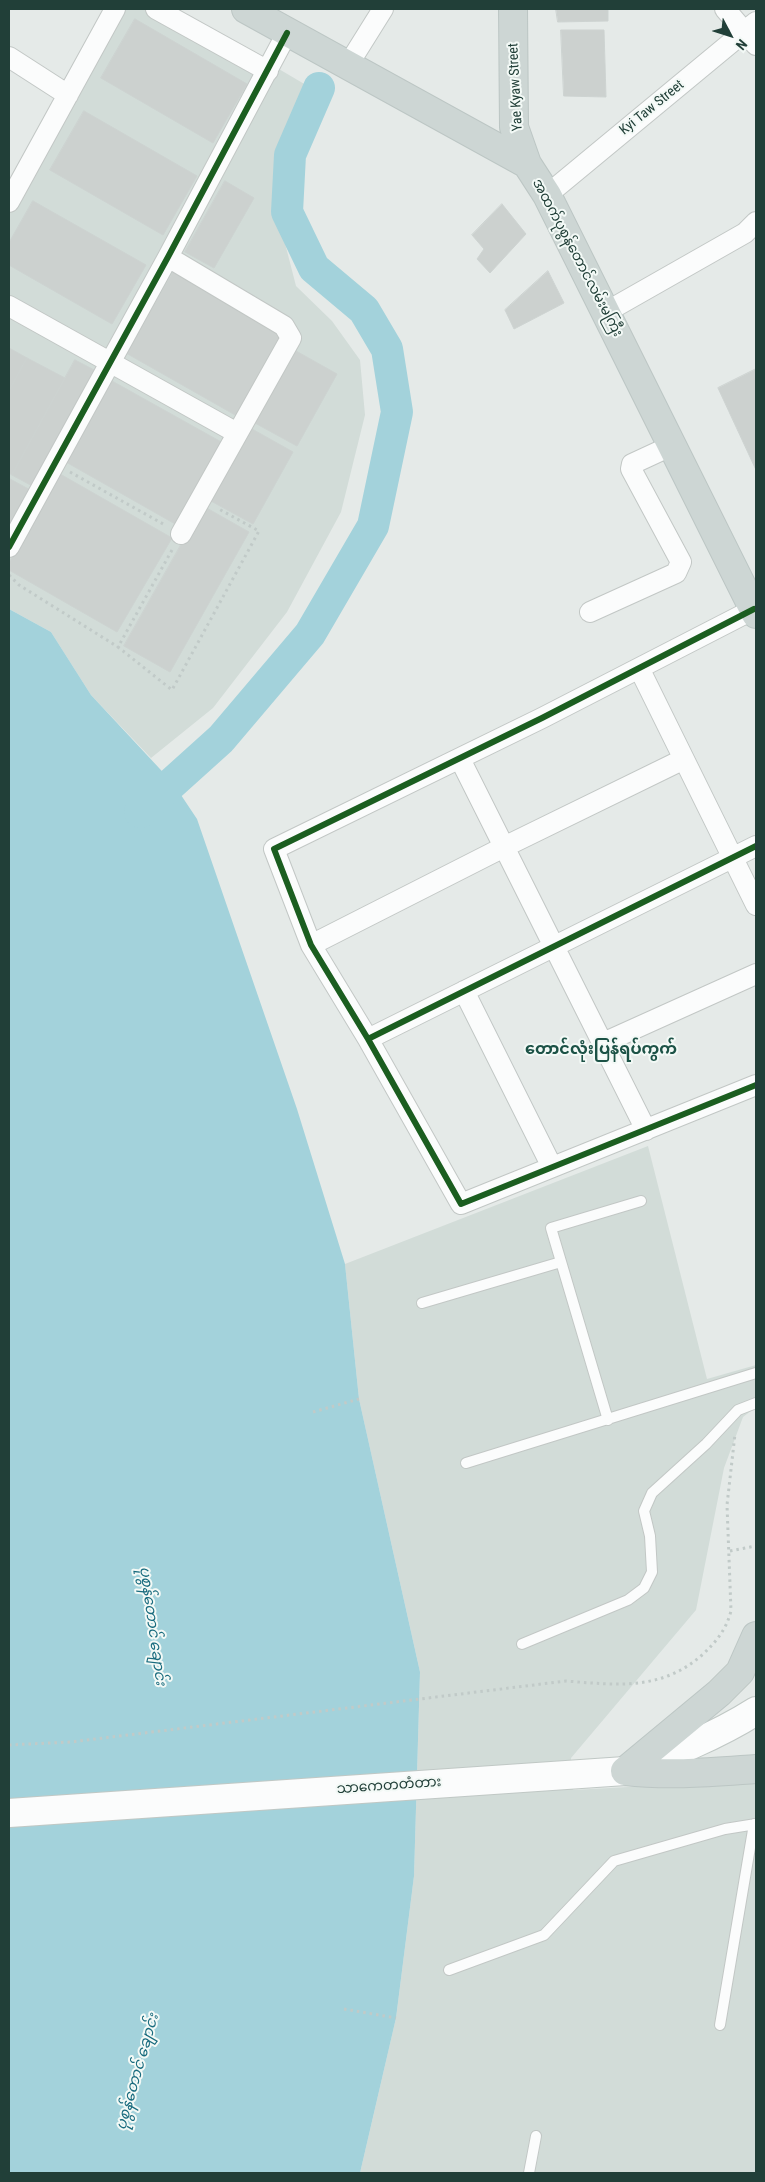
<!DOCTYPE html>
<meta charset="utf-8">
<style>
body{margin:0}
#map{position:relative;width:765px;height:2182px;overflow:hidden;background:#e5eae8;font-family:"Roboto Condensed",sans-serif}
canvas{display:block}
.frame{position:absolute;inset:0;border:10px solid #213f38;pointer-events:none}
.north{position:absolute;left:705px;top:10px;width:50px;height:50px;-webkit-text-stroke:4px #f3f9f6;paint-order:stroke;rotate:130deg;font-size:14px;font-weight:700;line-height:20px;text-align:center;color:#213f38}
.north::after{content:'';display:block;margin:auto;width:18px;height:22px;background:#213f38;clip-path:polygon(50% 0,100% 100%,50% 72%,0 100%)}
</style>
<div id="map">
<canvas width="765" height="2182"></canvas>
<div class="frame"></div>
<div class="north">N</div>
</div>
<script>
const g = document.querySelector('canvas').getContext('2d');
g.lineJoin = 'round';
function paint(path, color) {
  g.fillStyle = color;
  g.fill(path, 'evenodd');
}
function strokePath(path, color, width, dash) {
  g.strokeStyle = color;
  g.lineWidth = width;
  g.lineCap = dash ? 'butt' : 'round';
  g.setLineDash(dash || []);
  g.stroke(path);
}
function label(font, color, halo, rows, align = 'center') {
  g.font = font + ' "Roboto Condensed","Noto Sans Myanmar",sans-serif';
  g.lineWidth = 4;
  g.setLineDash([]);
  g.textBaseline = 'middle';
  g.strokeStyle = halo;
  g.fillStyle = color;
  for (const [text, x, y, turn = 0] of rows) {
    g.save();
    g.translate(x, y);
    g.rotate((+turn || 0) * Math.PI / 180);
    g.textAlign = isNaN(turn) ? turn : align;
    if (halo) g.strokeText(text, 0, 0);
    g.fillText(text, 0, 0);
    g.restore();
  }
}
paint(new Path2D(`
 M126 9H177L306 85 275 152 278 216 296 286 332 321 360 360 365 415 341 512 287 612 213 708 151 758 91 695 51 632 9 609V207Z
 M648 1146 707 1379 756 1365V1407L743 1417 724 1468 696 1610 571 1758 573 1790 683 1784H756V2173H360L396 2018 414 1876 420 1672 359 1399 345 1264Z`), '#d2dcd8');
paint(new Path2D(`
 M9 609 51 632 91 695 173 783 197 819 297 1109 345 1264 359 1399 420 1672 414 1876 396 2018 360 2173H9Z`), '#a3d2db');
strokePath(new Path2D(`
 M140 812 221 739 310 634 373 526 397 412 387 349 364 310 314 268 287 212 290 155 319 88`), '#a3d2db', 32);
const building = new Path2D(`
 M556 9H608V21L558 22Z
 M135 19 247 84 213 143 101 78Z
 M561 30H604L606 97 564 96Z
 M84 111 197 176 163 235 50 170Z
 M225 181 254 198 214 268 185 252Z
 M33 201 146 265 112 324 9 265V243Z
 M502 204 526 234 490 273 477 259 484 249 472 235Z
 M548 271 564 303 514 329 505 310Z
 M173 272 283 334 237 416 126 353Z
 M9 348 27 358 9 391Z
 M296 351 337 374 297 446 255 423Z
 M27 358 65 378 12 475 9 473V391Z
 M75 360 98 372 36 488 12 475Z
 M756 369V470L718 388Z
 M112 381 223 443 177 525 66 462Z
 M252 429 293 452 253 524 211 501Z
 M60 474 172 538 117 632 9 570V563Z
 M10 479 34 492 9 538V482Z
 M203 506 249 532 170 672 124 646Z`);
paint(building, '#ccd1cf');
strokePath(building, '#cdd3d1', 1);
const lane = new Path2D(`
 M422 1303 561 1262
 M608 1420 551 1228 641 1201
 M466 1463 756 1373
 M522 1644 628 1600 644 1588 652 1572 650 1536 644 1511 652 1493 706 1444 738 1410 756 1403
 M449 1970 544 1935 614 1861 725 1829 756 1824
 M720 2025 754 1824
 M529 2173 536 2136`);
const street = new Path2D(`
 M156 9 268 71
 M725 9 756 45
 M9 57 68 95
 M348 65 383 9
 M547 195 756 22
 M9 202 115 9
 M168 257 284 326 291 338 181 534
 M9 306 237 433
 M606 312 745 233 756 222
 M9 547 168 257 287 33
 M754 609 542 718 274 849 311 945 368 1039 461 1204 756 1085
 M590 612 676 573 681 562 631 469 632 464 673 445
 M639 668 756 905
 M460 759 646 1130
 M311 945 504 847 684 759
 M464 991 552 1167
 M368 1039 756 846
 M603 1043 756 974`);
const secondary = new Path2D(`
 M9 1813 625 1771C671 1754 715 1737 756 1711`);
const primary = new Path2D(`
 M246 9 527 164 547 195 756 614
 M513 9 514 127 527 164
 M625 1771 719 1693 740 1672 756 1636
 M625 1771C670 1776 712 1772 756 1769`);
strokePath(lane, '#c2c7c5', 12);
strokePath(street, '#c2c7c5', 22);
strokePath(secondary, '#c0c8c5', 30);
strokePath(primary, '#bcc6c4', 30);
strokePath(new Path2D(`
 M70 472 165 525
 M172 550 118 647 172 690 259 531 217 508
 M9 575 19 585 118 647
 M313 1412 359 1399
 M730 1551 756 1546
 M9 1745 71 1742 566 1681C617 1685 661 1691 702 1655 716 1642 726 1630 731 1611L727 1505 735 1434
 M344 2009 396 2018`), '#c1cac8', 3, [2.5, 4]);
strokePath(lane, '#fbfcfc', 10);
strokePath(street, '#fbfcfc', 20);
strokePath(secondary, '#fbfcfc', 28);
strokePath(primary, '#cdd6d4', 28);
strokePath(new Path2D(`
 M9 547 168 257 287 33
 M754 609 542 718 274 849 311 945 368 1039 461 1204 756 1085
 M368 1039 756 846`), '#1b5e20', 6);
label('14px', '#213f38', '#f3f9f6', [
 ["Yae Kyaw Street",516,87,-93],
 ["Kyi Taw Street",652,108,-39],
 ["အထက်ပုစွန်တောင်လမ်းမကြီး",577,258,62],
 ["သာကေတတံတား",389,1786,-4]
]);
label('italic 15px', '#186b7e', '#f3f9f6', [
 ["ပုစွန်တောင် ချောင်း",152,1626,82],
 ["ပုစွန်တောင် ချောင်း",138,2072,-74]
]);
label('bold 16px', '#1c5246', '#f3f9f6', [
 ["တောင်လုံးပြန်ရပ်ကွက်",601,1050]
]);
</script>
